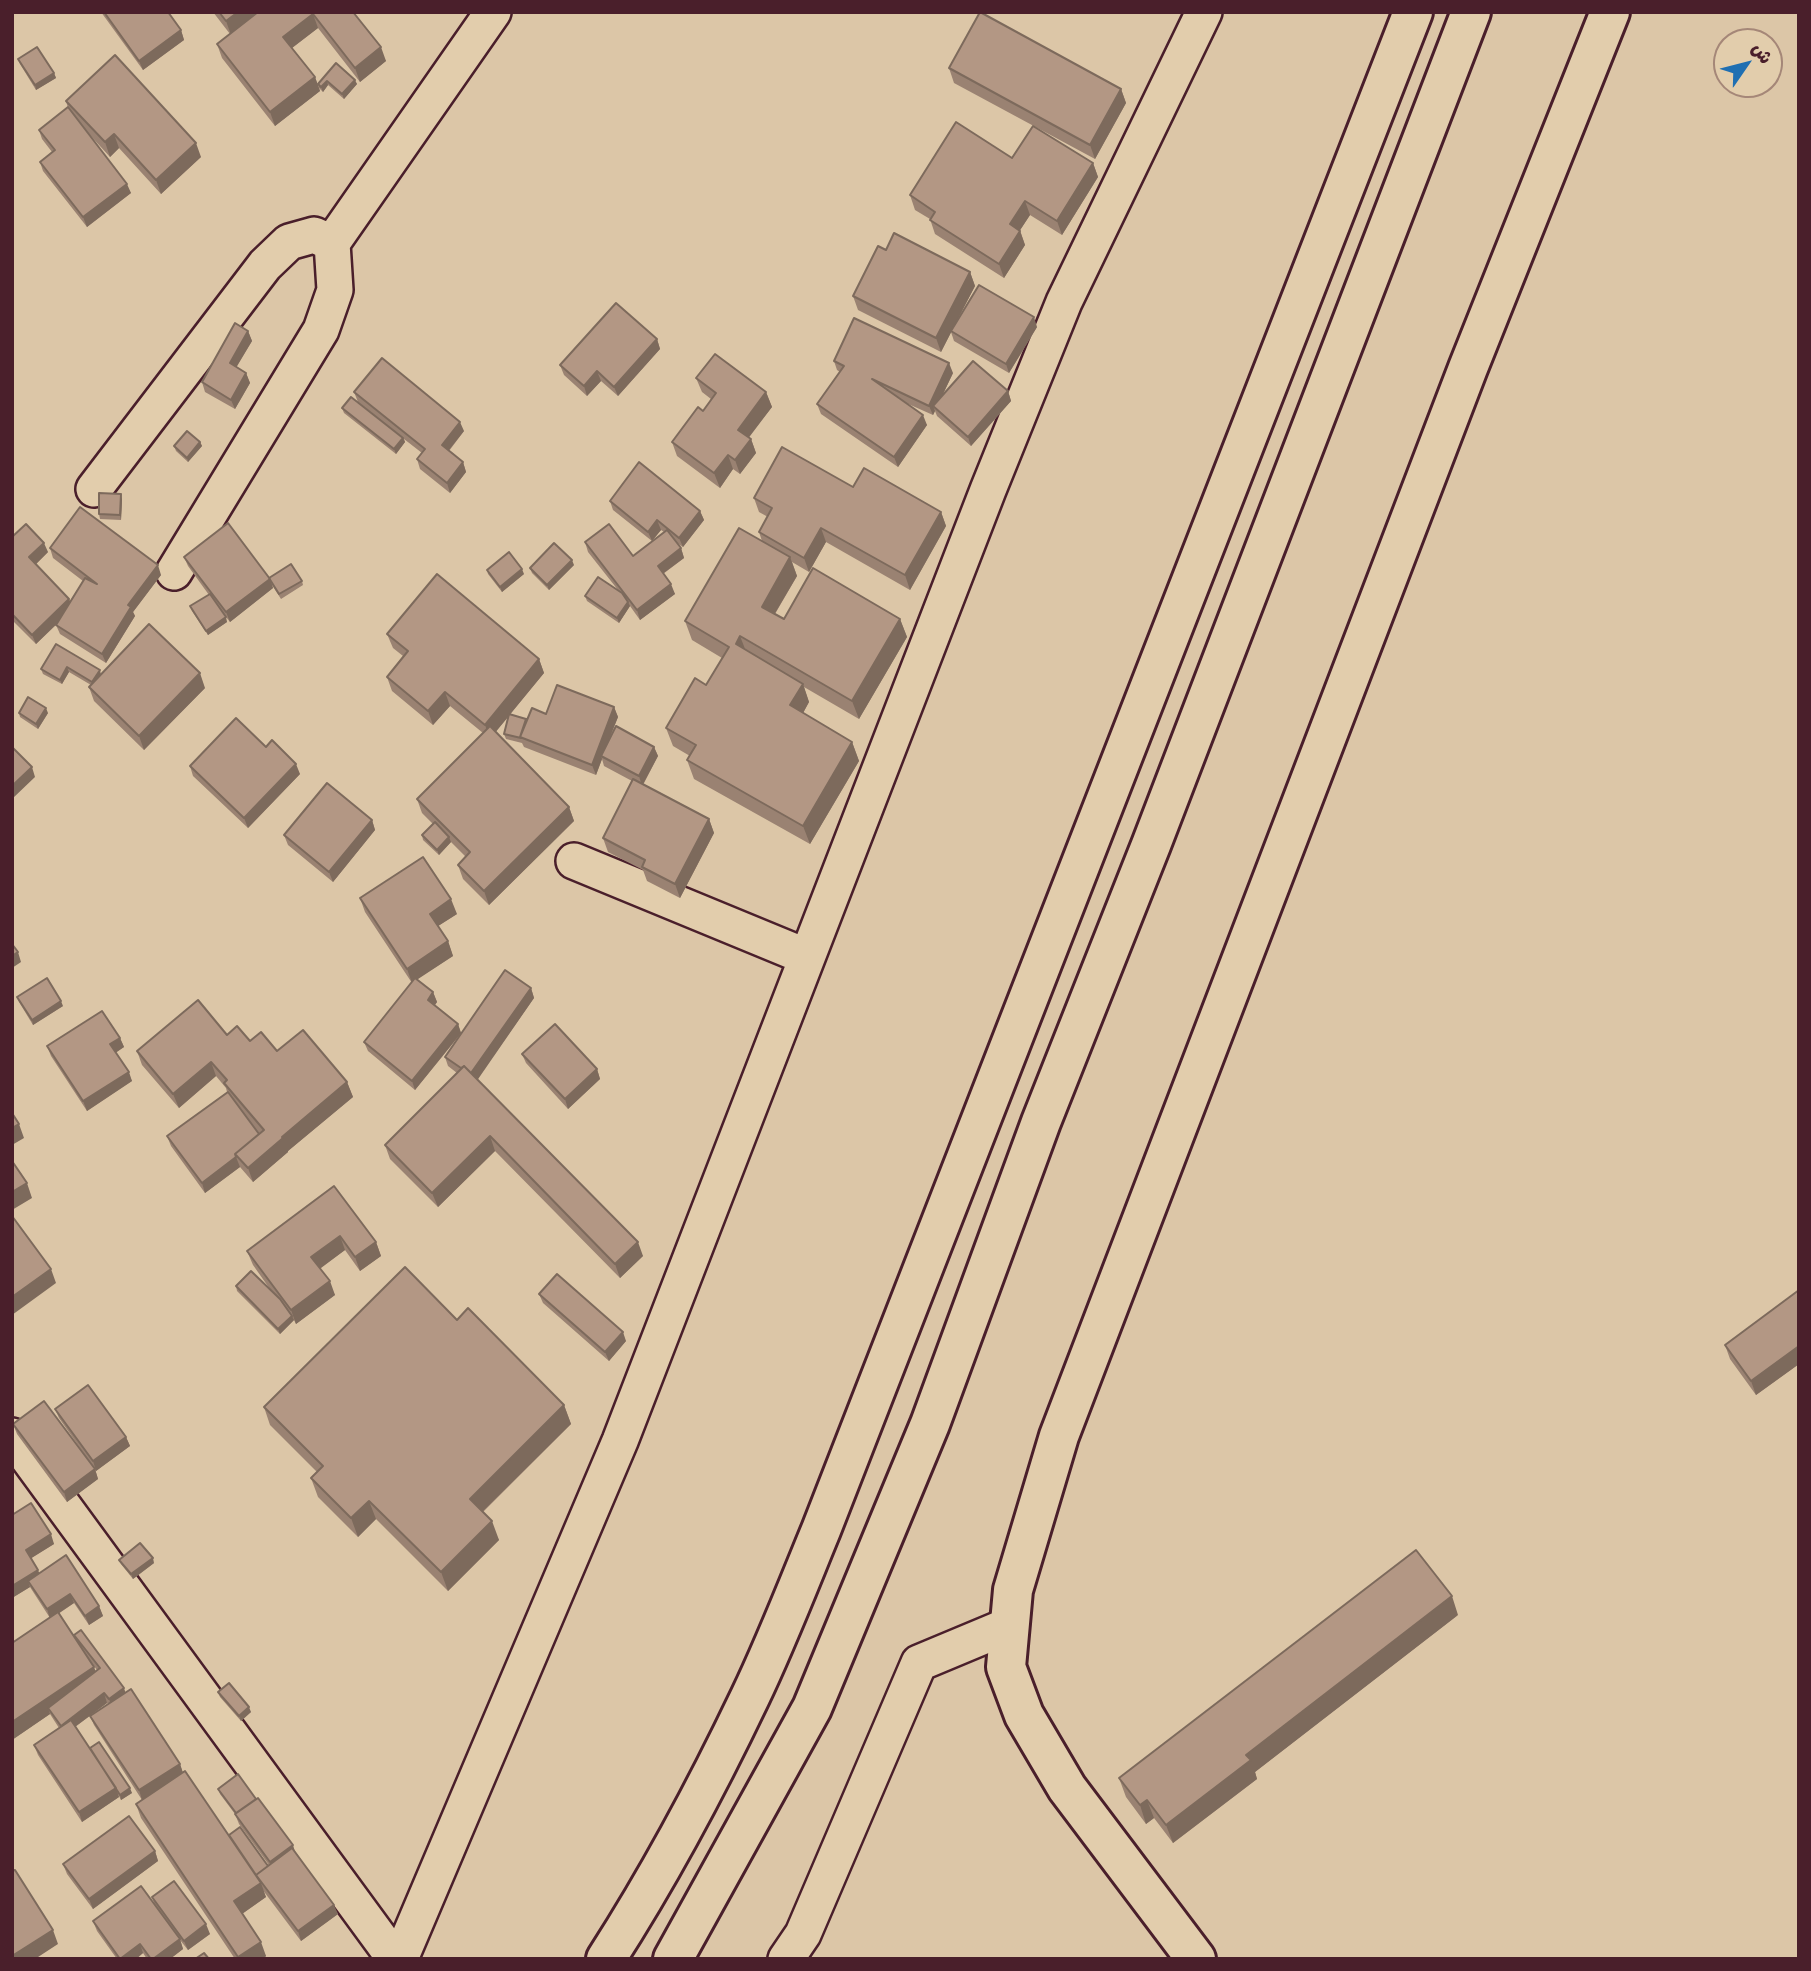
<!DOCTYPE html>
<meta charset="utf-8">
<style>
body{margin:0}
#map{position:relative;width:1811px;height:1971px;overflow:hidden;background:#dcc6a7;font-family:"Playpen Sans","Playpen Sans Arabic",sans-serif}
canvas{display:block}
.frame{position:absolute;inset:0;border:14px solid #4a1f2b;pointer-events:none}
.north{position:absolute;left:1713px;top:28px;width:70px;height:70px;box-sizing:border-box;background:#e2cdac;border:2px solid #a58778;border-radius:50%;rotate:55deg;font-size:19px;font-weight:700;line-height:28px;text-align:center;color:#4a1f2b}
.north::after{content:'';display:block;margin:auto;width:24px;height:32px;background:#1f6fb2;clip-path:polygon(50% 0,100% 100%,50% 72%,0 100%)}
</style>
<div id="map">
<canvas width="1811" height="1971"></canvas>
<div class="frame"></div>
<div class="north">ش</div>
</div>
<script>
const g = document.querySelector('canvas').getContext('2d');
g.lineJoin = 'round';
function strokePath(path, color, width, dash) {
  g.strokeStyle = color;
  g.lineWidth = width;
  g.lineCap = dash ? 'butt' : 'round';
  g.setLineDash(dash || []);
  g.stroke(path);
}
function paint(path, color) {
  g.fillStyle = color;
  g.fill(path, 'evenodd');
}
const minor = new Path2D(`
 M332 243 493 12
 M94 489 265 265 289 242 314 235 332 243 335 290 321 330 174 572
 M574 861 807 957
 M12 1436 395 1959
 M400 1959 620 1441 988 490 1064 302 1204 12
 M786 1959 803 1934 919 1663 1010 1625`);
const tertiary = new Path2D(`
 M1196 1959 1067 1788 1024 1715 1006 1667 1013 1590 1059 1436 1468 368 1610 12`);
const motorway = new Path2D(`
 M606 1959C660 1875 707 1787 750 1697 776 1643 798 1586 821 1530L1413 12
 M673 1959 812 1708 930 1424 1041 1122 1151 845 1471 12`);
strokePath(minor, '#4a1f2b', 40);
strokePath(tertiary, '#4a1f2b', 44);
strokePath(motorway, '#4a1f2b', 44);
strokePath(minor, '#e2cdac', 35);
strokePath(tertiary, '#e2cdac', 38);
strokePath(motorway, '#e2cdac', 38);
paint(new Path2D(`
 M101 12H168L181 30 184 40 143 70Z
 M213 12H353L386 61 360 82 318 28 292 48 315 77 320 91 275 126 222 58 217 44 230 34Z
 M18 59 54 73 56 78 36 90 20 64Z
 M336 63 357 84 344 99 328 85 323 92 319 88 318 84Z
 M949 68 1121 89 1126 103 1095 159 954 83Z
 M66 101 201 157 161 194 119 148 110 157 89 134 131 193 87 227 43 171 40 162 52 152 42 139 39 130 68 108Z
 M1012 158 1093 163 1098 177 1062 235 1030 215 1020 230 1025 245 1004 278 935 234 930 219 915 210 910 195Z
 M886 250 970 272 975 286 957 320 1037 327 1009 373 954 341 951 332 941 352 858 310 853 296Z
 M248 331 252 341 236 367 246 373 250 383 235 409 205 392 202 382Z
 M657 339 660 349 618 396 601 381 587 396 564 375 560 365Z
 M834 361 953 373 941 398 1008 391 1011 401 971 446 937 416 935 411 933 415 906 403 927 425 898 467 821 414 817 404 840 372 837 370Z
 M696 378 766 392 772 407 748 437 751 439 756 453 740 474 733 469 720 488 677 456 672 442 703 411 711 399 702 392Z
 M354 392 464 431 449 451 463 462 466 472 450 493 420 469 417 459 422 453 404 439 405 442 396 454 344 413 342 408 378 418 358 402Z
 M200 442 202 446 188 462 176 451 174 446Z
 M853 487 941 512 946 526 910 590 826 542 809 572 792 562 797 576 775 614 784 619H900L907 637 859 719 804 687 809 702 803 713 852 742 859 761 810 844 694 779 687 760 690 756 673 746 666 728 706 685 722 658 692 640 685 621 762 541 759 532 768 517 759 512 754 498Z
 M122 499 121 520 100 519 99 514Z
 M610 501 700 511 704 520 683 547 677 543 681 548 684 558 663 574 675 594 640 620 630 606 619 623 587 601 585 596 618 590 588 552 585 542 633 556 664 532 661 530 652 541 613 510Z
 M12 537 48 552 36 564 70 601 83 581 53 558 50 548 161 575 133 612 135 616 106 663 60 634 56 625 36 644 12 620Z
 M184 557 269 578 302 581 303 585 281 599 272 585 273 588 230 622 219 608 227 622 208 635 192 611 190 606 209 595 188 566Z
 M574 565 549 590 532 573 530 568Z
 M487 570 524 574 502 592 488 574Z
 M387 634 539 659 544 673 510 714 527 720 546 714 614 707 618 717 607 744 654 747 658 756 643 785 709 819 714 833 680 898 647 881 643 870 608 852 603 838 632 781 604 766 602 759 596 775 524 747 522 743 506 739 504 734 508 717 495 732 569 807 574 821 489 905 463 879 458 865 466 857 451 842 439 855 423 840 422 835 433 824 422 813 417 799 483 733 450 706 433 725 392 691 387 677 403 656 393 648Z
 M56 644 101 674 205 688 144 750 94 701 89 687 91 685 69 672 62 684 43 674 41 669Z
 M19 713H48L38 729 20 717Z
 M266 747 300 774 248 828 193 776 190 766Z
 M372 820 375 830 333 882 288 845 284 835Z
 M360 898 457 914 438 926 448 941 453 956 417 979 433 992 437 1002 435 1005 458 1024 461 1033 531 988 534 998 477 1079 643 1256 620 1278 495 1151 438 1207 390 1159 385 1145 457 1073 448 1066 445 1057 459 1036 415 1090 368 1051 364 1042 412 983 365 912Z
 M17 997 63 1006 33 1025 19 1002Z
 M227 1035 250 1041 277 1051 347 1082 353 1097 288 1151V1152L253 1182 240 1167 205 1193 171 1146 167 1136 227 1092 226 1088 216 1076 179 1108 142 1065 137 1051Z
 M120 1038 124 1047 116 1052 132 1081 87 1111 51 1056 47 1046Z
 M522 1054 597 1069 600 1079 568 1109 526 1063Z
 M334 1186 376 1242 381 1256 360 1271 345 1250 320 1268 335 1295 296 1324 294 1320 280 1334 237 1291 236 1286 272 1292 253 1265 247 1251Z
 M1799 1290V1364L1756 1395 1730 1359 1725 1345Z
 M539 1294 626 1341 609 1361 543 1303Z
 M457 1320 564 1405 571 1424 483 1512 499 1540 448 1591 376 1519 358 1537 318 1497 311 1478 317 1472 270 1425 264 1407Z
 M55 1409 126 1437 130 1446 96 1471 59 1418Z
 M13 1424 95 1469 98 1479 67 1502 17 1434Z
 M31 1503 54 1544 31 1558 39 1573 99 1606 103 1616 89 1625 74 1603 58 1614 77 1642 74 1635 126 1693 180 1764 183 1773 229 1835 269 1865 239 1824 235 1814 220 1794 218 1789 295 1851 338 1914 301 1941 262 1889 266 1897 242 1914 266 1956 263 1959H235L141 1818 136 1804 142 1800 94 1725 90 1716 109 1704 107 1703 75 1727 90 1749 132 1793 121 1800 118 1794 119 1797 82 1822 38 1755 34 1745 59 1728 50 1714 12 1740 50 1618 30 1587 12 1598ZM83 1652 97 1670 95 1672 94 1667Z
 M119 1560 154 1563 133 1579 121 1564Z
 M1458 1615 1255 1772 1257 1779 1173 1843 1154 1818 1146 1824 1126 1797 1119 1778Z
 M218 1692 251 1712 241 1721 220 1697Z
 M155 1851 158 1861 93 1909 67 1874 63 1864Z
 M152 1897 210 1934 188 1950 180 1940 183 1949 170 1959H147L143 1953 136 1959H117L97 1931 93 1921 155 1906Z`), '#9a8272');
paint(new Path2D(`
 M238 12H261L231 35 226 21Z
 M313 14 318 28 288 51 283 37Z
 M181 30 184 40 143 70 139 61Z
 M381 47 386 61 360 82 355 68Z
 M54 73 56 78 36 90 35 85Z
 M315 77 320 91 275 126 270 112Z
 M355 80 357 84 344 99 342 94Z
 M327 81 328 85 323 92 321 87Z
 M1121 89 1126 103 1095 159 1090 145Z
 M114 134 119 148 110 157 105 142Z
 M196 143 201 157 161 194 156 180Z
 M1093 163 1098 177 1062 235 1057 221Z
 M127 184 131 193 87 227 83 217Z
 M1025 201 1030 215 1015 238 1010 224Z
 M1020 231 1025 245 1004 278 999 264Z
 M970 272 975 286 941 352 936 338Z
 M1034 317 1037 327 1009 373 1006 364Z
 M248 331 252 341 233 373 230 363Z
 M657 339 660 349 618 396 614 387Z
 M949 363 953 373 936 409 933 406 935 411 933 415 929 406Z
 M597 371 601 381 587 396 584 386Z
 M246 373 250 383 235 409 231 400Z
 M1008 391 1011 401 971 446 968 437Z
 M766 392 772 407 744 444 738 430Z
 M923 415 927 425 898 467 894 457Z
 M460 422 464 431 445 455 442 445Z
 M403 438 405 442 396 454 394 449Z
 M751 439 756 453 740 474 735 460Z
 M200 442 202 446 188 462 187 458Z
 M728 455 733 469 720 488 714 473Z
 M463 462 466 472 450 493 447 483Z
 M121 494 122 499 121 520 120 515Z
 M700 511 704 520 683 547 679 538Z
 M941 512 946 526 910 590 905 575Z
 M657 520 661 530 652 541 648 532Z
 M821 528 826 542 809 572 804 558Z
 M44 543 48 552 33 567 29 557Z
 M681 548 684 558 661 575 658 566Z
 M790 557 797 576 768 625 762 607Z
 M572 560 574 565 549 590 547 585Z
 M158 565 161 575 133 612 135 616 106 663 102 654 128 605Z
 M522 569 524 574 502 592 500 587Z
 M270 579 273 588 230 622 226 612Z
 M671 584 675 594 640 620 637 610Z
 M69 599 73 608 36 644 32 635Z
 M628 602 630 606 619 623 617 618Z
 M226 617 227 622 208 635 206 631Z
 M900 619 907 637 859 719 852 701Z
 M740 636 747 654 736 644Z
 M539 659 544 673 490 739 485 725Z
 M67 667 69 672 62 684 60 680Z
 M100 670 101 675 94 687 92 682Z
 M200 673 205 688 144 750 139 736Z
 M803 684 809 702 797 724 790 705Z
 M445 692 450 706 433 725 428 711Z
 M614 707 618 717 602 757 601 756 602 759 596 775 592 765Z
 M46 708 48 713 38 729 36 724Z
 M852 742 859 761 810 844 803 826Z
 M654 747 658 756 642 786 639 776Z
 M296 764 300 774 248 828 244 818Z
 M32 767 35 777 12 799V786Z
 M569 807 574 821 489 905 484 891Z
 M709 819 714 833 680 898 675 884Z
 M372 820 375 830 333 882 329 872Z
 M449 837 451 842 439 855 437 850Z
 M451 899 457 914 435 928 430 914Z
 M448 941 453 956 412 983 407 969Z
 M18 952 21 962 12 968V956Z
 M531 988 534 998 474 1085 470 1075Z
 M433 992 437 1002 432 1009 428 1000Z
 M61 1001 63 1006 33 1025 32 1020Z
 M458 1024 461 1033 415 1090 412 1081Z
 M120 1038 124 1047 114 1054 110 1044Z
 M211 1062 216 1076 179 1108 173 1094Z
 M597 1069 600 1079 568 1109 565 1099Z
 M129 1072 132 1081 87 1111 83 1101Z
 M347 1082 353 1097 288 1151V1152L253 1182 248 1168 282 1137Z
 M19 1124 24 1138 12 1145V1128Z
 M490 1136 495 1151 438 1207 432 1193Z
 M236 1157 240 1167 205 1193 202 1183Z
 M27 1183 32 1198 12 1210V1192Z
 M340 1236 345 1250 317 1271 311 1257Z
 M376 1242 381 1256 360 1271 355 1257Z
 M638 1242 643 1256 620 1278 615 1264Z
 M51 1269 56 1283 12 1315V1297Z
 M330 1281 335 1295 296 1324 291 1310Z
 M292 1316 294 1320 280 1334 278 1329Z
 M623 1332 626 1341 609 1361 605 1352Z
 M1799 1346V1364L1756 1395 1751 1381Z
 M564 1405 571 1424 477 1517 470 1499Z
 M126 1437 130 1446 96 1471 93 1461Z
 M95 1469 98 1479 67 1502 64 1492Z
 M369 1501 376 1519 358 1537 351 1518Z
 M492 1521 499 1540 448 1591 441 1572Z
 M51 1534 54 1544 30 1559 26 1550Z
 M153 1558 154 1563 133 1579 131 1574Z
 M38 1570 42 1580 28 1581 30 1587 12 1598V1586Z
 M70 1594 74 1603 50 1619 47 1609Z
 M1452 1596 1458 1615 1255 1772 1257 1779 1173 1843 1166 1825 1246 1755Z
 M99 1606 103 1616 89 1625 85 1616Z
 M94 1667 99 1681 48 1708 50 1714 12 1740V1722Z
 M124 1688 127 1697 112 1708 109 1699Z
 M104 1693 107 1703 64 1735 61 1726Z
 M249 1707 251 1712 241 1721 239 1716Z
 M180 1764 183 1773 142 1800 139 1790Z
 M116 1788 119 1797 82 1822 79 1812Z
 M130 1788 132 1793 121 1800 120 1795Z
 M1147 1800 1154 1818 1146 1824 1140 1805Z
 M293 1845 296 1855 273 1871 270 1862Z
 M155 1851 158 1861 93 1909 89 1899Z
 M261 1883 266 1897 239 1916 234 1901Z
 M334 1905 338 1914 301 1941 298 1931Z
 M206 1924 210 1934 188 1950 184 1941Z
 M53 1930 58 1944 35 1959H12V1956Z
 M180 1939 183 1949 170 1959H153Z
 M261 1942 266 1956 263 1959H238V1957Z
 M140 1944 143 1953 136 1959H120Z`), '#7d6a5c');
const building = new Path2D(`
 M104 12H168L181 30 139 61Z
 M219 12H238L226 21Z
 M258 12H353L381 47 355 68 313 14 283 37 315 77 270 112 217 44Z
 M980 12 1121 89 1090 145 949 68Z
 M37 47 54 73 35 85 18 59Z
 M115 55 196 143 156 180 114 134 105 142 66 101Z
 M336 63 355 80 342 94 327 81 321 87 318 84Z
 M68 107 127 184 83 217 40 162 55 150 39 130Z
 M956 122 1012 158 1033 126 1093 163 1057 221 1025 201 1010 224 1020 231 999 264 930 220 935 212 910 195Z
 M894 233 970 272 936 338 853 296 878 246 886 250Z
 M979 285 1034 317 1006 364 951 331Z
 M616 303 657 339 614 387 597 371 584 386 560 365Z
 M854 318 949 363 929 406 872 379 923 415 894 457 817 404 844 366 834 361Z
 M235 323 248 331 230 363 246 373 231 400 202 382Z
 M715 354 766 392 738 430 751 439 735 460 728 455 714 473 672 442 698 407 703 411 716 393 696 378Z
 M382 358 460 422 442 445 463 462 447 483 417 459 425 449 354 392Z
 M973 361 1008 391 968 437 933 406Z
 M351 397 403 438 394 449 342 408Z
 M187 431 200 442 187 458 174 446Z
 M782 447 853 487 864 468 941 512 905 575 821 528 804 558 759 532 772 508 754 498Z
 M639 462 700 511 679 538 657 520 648 532 610 501Z
 M99 493 121 494 120 515 99 514Z
 M80 507 158 565 128 605 131 607 102 654 56 625 85 578 97 584 50 548Z
 M228 523 270 579 226 612 184 557Z
 M26 524 44 543 29 557 69 599 32 635 12 614V537Z
 M609 524 633 556 667 530 681 548 658 566 671 584 637 610 585 542Z
 M739 528 790 557 762 607 784 619 813 568 900 619 852 701 740 636 736 644 803 684 790 705 852 742 803 826 687 760 696 745 666 728 695 678 706 685 729 647 685 621Z
 M554 543 572 560 547 585 530 568Z
 M509 552 522 569 500 587 487 570Z
 M291 564 302 581 279 594 269 578Z
 M437 574 539 659 485 725 445 692 428 711 387 677 408 651 387 634Z
 M598 577 622 593 628 602 617 618 585 596Z
 M210 594 226 617 206 631 190 606Z
 M149 624 200 673 139 736 89 687Z
 M56 644 100 670 92 682 67 667 60 680 41 669Z
 M557 685 614 707 592 765 520 737 532 708 546 714Z
 M28 697 46 708 36 724 19 713Z
 M509 714 526 719 520 737 521 738 504 734Z
 M236 718 266 747 272 740 296 764 244 818 190 766Z
 M490 726 569 807 484 891 458 865 470 852 417 799Z
 M616 726 654 747 639 776 601 756Z
 M12 747 32 767 12 786Z
 M633 779 709 819 675 884 642 867 645 860 603 838Z
 M327 783 372 820 329 872 284 835Z
 M435 822 449 837 437 850 422 835Z
 M423 857 451 899 430 914 448 941 407 969 360 898Z
 M12 944 18 952 12 956Z
 M505 970 531 988 471 1073 464 1066 461 1068 445 1057Z
 M47 978 61 1001 32 1020 17 997Z
 M415 978 433 992 428 1000 458 1024 412 1081 364 1042Z
 M198 1000 227 1035 237 1026 250 1041 261 1032 277 1051 303 1030 347 1082 282 1137 283 1138 248 1168 235 1154 264 1130 224 1083 227 1080 211 1062 173 1094 137 1051Z
 M102 1011 120 1038 110 1044 129 1072 83 1101 47 1046Z
 M555 1024 597 1069 565 1099 522 1054Z
 M464 1066 638 1242 615 1264 490 1136 432 1193 385 1145Z
 M228 1092 259 1134 235 1154 236 1157 202 1183 167 1136Z
 M12 1113 19 1124 12 1128Z
 M12 1161 27 1183 12 1192Z
 M334 1186 376 1242 355 1257 340 1236 311 1257 330 1281 291 1310 247 1251Z
 M12 1216 51 1269 12 1297Z
 M405 1267 457 1320 468 1308 564 1405 470 1499 492 1521 441 1572 369 1501 351 1518 311 1478 323 1466 264 1407Z
 M251 1271 280 1299 292 1316 278 1329 236 1286Z
 M557 1274 623 1332 605 1352 539 1294Z
 M1799 1290V1346L1751 1381 1725 1345Z
 M88 1385 126 1437 93 1461 55 1409Z
 M44 1401 95 1469 64 1492 13 1424Z
 M31 1503 51 1534 26 1550 38 1570 12 1586V1515Z
 M140 1543 153 1558 131 1574 119 1560Z
 M1416 1550 1452 1596 1246 1755 1251 1760 1166 1825 1147 1800 1140 1805 1119 1778Z
 M66 1555 99 1606 85 1616 70 1594 47 1609 28 1581Z
 M58 1612 94 1667 12 1722V1643Z
 M81 1630 124 1688 109 1699 104 1693 61 1726 48 1708 100 1668 74 1635Z
 M229 1683 249 1707 239 1716 218 1692Z
 M131 1689 180 1764 139 1790 90 1716Z
 M71 1720 116 1788 79 1812 34 1745Z
 M99 1742 130 1788 120 1795 90 1748Z
 M185 1771 261 1883 234 1901 261 1942 238 1957 136 1804Z
 M238 1774 256 1799 236 1813 218 1789Z
 M258 1798 293 1845 270 1862 235 1814Z
 M129 1816 155 1851 89 1899 63 1864Z
 M240 1827 268 1866 256 1875 229 1835Z
 M292 1848 334 1905 298 1931 256 1875Z
 M15 1870 53 1930 12 1956V1871Z
 M174 1881 206 1924 184 1941 152 1897Z
 M141 1886 180 1939 153 1959H151L140 1944 120 1959 93 1921Z
 M204 1953 209 1959H195Z`);
paint(building, '#b39784');
strokePath(building, '#7d6a5c', 2);
</script>
